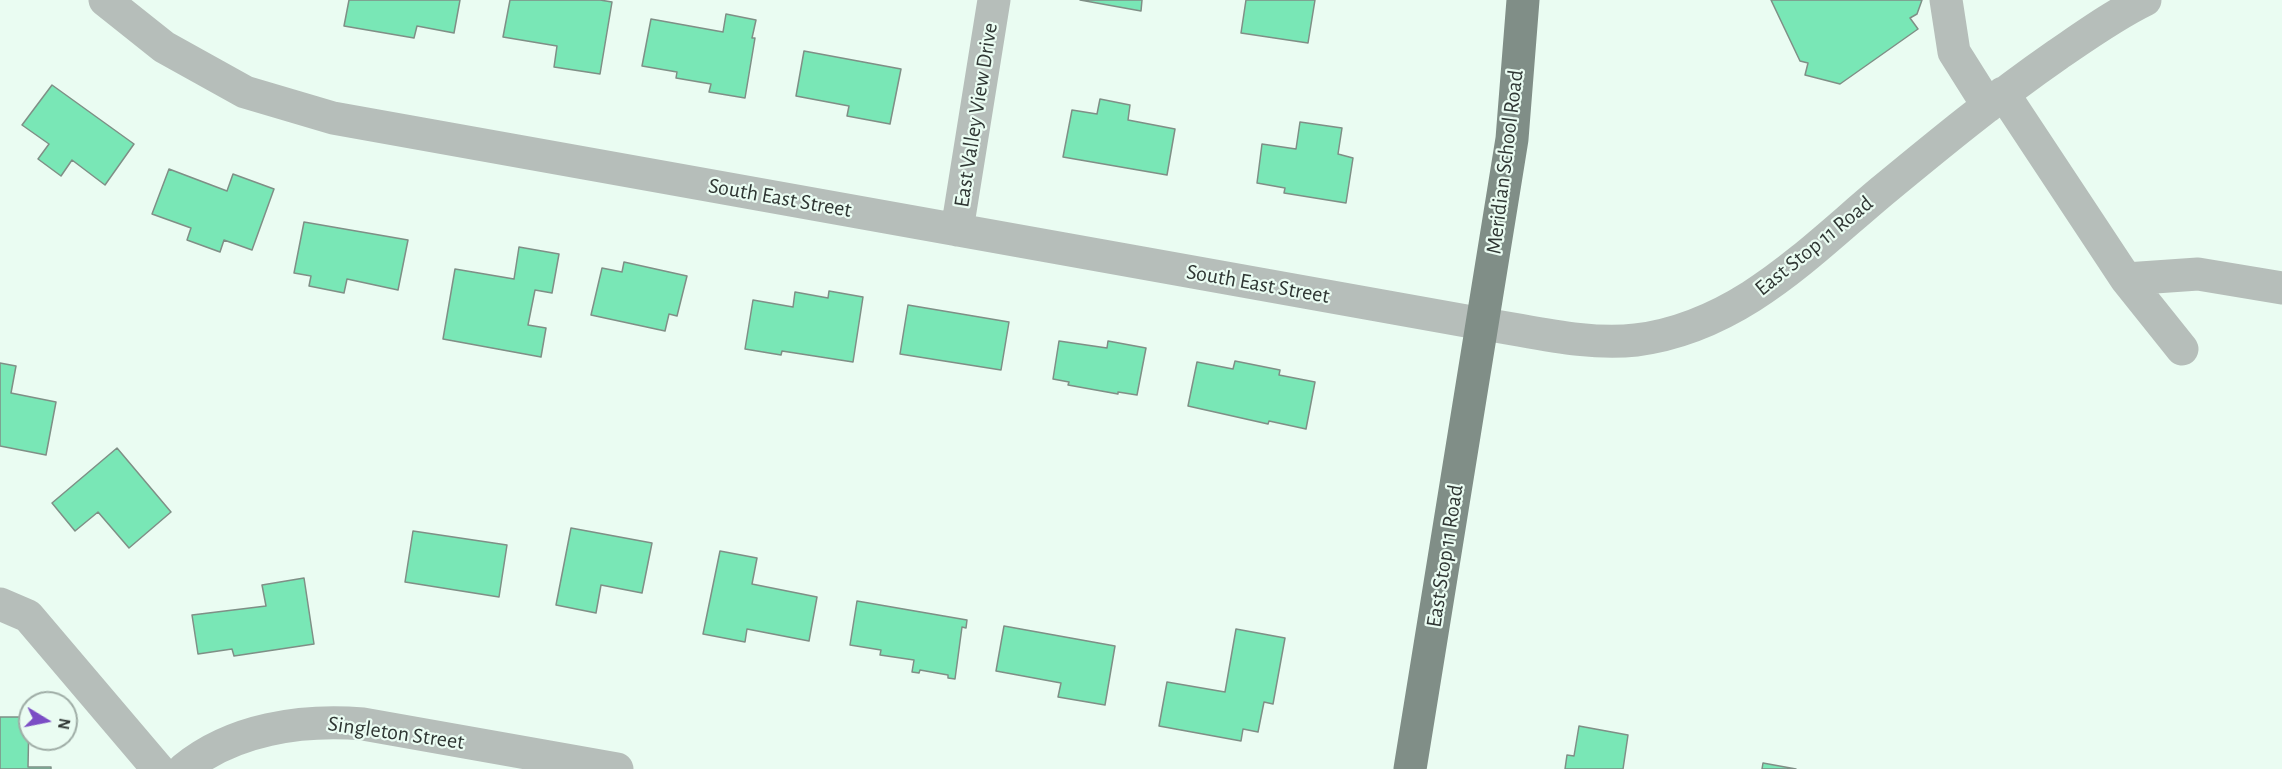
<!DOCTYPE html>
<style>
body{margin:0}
#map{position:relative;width:2282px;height:769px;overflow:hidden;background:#eafcf2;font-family:"Alegreya Sans",sans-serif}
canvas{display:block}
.north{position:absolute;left:18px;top:691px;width:60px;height:60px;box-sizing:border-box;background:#eafcf2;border:2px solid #9fada6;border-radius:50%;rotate:100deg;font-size:16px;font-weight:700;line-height:24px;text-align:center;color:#2f3633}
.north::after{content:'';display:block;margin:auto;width:21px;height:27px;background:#7b4dc5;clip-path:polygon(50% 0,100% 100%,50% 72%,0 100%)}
</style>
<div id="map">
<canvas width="2282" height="769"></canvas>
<div class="north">N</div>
</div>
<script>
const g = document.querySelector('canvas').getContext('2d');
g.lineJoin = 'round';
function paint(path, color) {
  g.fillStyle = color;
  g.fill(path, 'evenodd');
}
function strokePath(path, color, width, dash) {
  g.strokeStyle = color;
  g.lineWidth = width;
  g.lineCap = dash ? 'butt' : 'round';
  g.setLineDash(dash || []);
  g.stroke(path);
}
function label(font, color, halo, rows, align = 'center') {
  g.font = font + ' "Alegreya Sans",sans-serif';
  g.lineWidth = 4.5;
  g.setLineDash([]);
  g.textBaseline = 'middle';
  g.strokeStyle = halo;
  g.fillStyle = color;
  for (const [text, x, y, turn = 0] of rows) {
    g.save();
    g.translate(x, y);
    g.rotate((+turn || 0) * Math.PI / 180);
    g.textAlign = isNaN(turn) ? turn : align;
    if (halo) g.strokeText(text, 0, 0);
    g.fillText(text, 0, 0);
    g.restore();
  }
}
const building = new Path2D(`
 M349 0H460L454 33 417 26 414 38 344 26Z
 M510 0H600L612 2 600 74 554 67 557 46 503 37Z
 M1080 0H1142L1141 11Z
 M1246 0H1315L1308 43 1241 33Z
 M1771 0H1922L1917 14 1910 18 1918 29 1840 84 1805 75 1808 63 1800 61Z
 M726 14 756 20 752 38H755L745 98 709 92 711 84 676 78 677 72 642 66 651 19 723 32Z
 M804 51 901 69 890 124 847 116 849 106 796 96Z
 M52 85 134 144 105 185 72 160 61 176 38 159 49 144 22 125Z
 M1100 99 1130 105 1128 120 1175 129 1167 175 1063 157 1072 110 1097 114Z
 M1300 122 1342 128 1338 154 1353 158 1346 203 1284 193 1285 188 1257 183 1262 144 1296 149Z
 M169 169 227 191 233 174 274 189 252 250 224 240 220 252 187 240 191 228 152 214Z
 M304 222 408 240 398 290 347 279 344 293 309 286 311 276 294 273Z
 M519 247 559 254 552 293 535 290 528 325 546 328 541 357 443 339 455 269 514 279Z
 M624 262 687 276 677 316 669 314 665 331 591 315 602 268 622 272Z
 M829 291 863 297 853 362 782 351 781 355 745 349 753 300 793 307 795 292 828 298Z
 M908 305 1009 322 1001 370 900 354Z
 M1059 341 1107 348 1108 341 1146 348 1137 395 1118 392V394L1068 385 1069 382 1053 379Z
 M1235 361 1280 370 1279 375 1315 382 1306 429 1269 421 1268 424 1188 406 1197 362 1233 369Z
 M0 363 16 366 11 393 56 402 46 455 0 446Z
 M117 448 171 512 129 548 98 512 75 531 52 503Z
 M571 528 652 543 642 593 601 585 596 613 556 605Z
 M413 531 507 545 499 597 405 582Z
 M720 551 757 558 752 584 817 597 809 641 747 629 745 642 703 634Z
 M304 578 314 644 234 656 232 649 198 654 192 615 266 606 262 585Z
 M857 601 967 620 966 628 962 627 955 679 948 678V675L920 670 919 673 912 672 914 660 880 655 881 650 850 645Z
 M1004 626 1115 646 1105 705 1058 697 1061 683 996 671Z
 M1236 629 1285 638 1273 704 1264 702 1258 732 1243 729 1241 741 1159 726 1167 682 1225 692Z
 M0 717H29L28 767H51V769H0Z
 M1579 726 1628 735 1623 769H1565L1567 755 1574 756Z
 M1763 763 1796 769H1762Z`);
paint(building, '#79e7b6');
strokePath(building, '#7f8f86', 1.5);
strokePath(new Path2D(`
 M105 0 164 47 245 92 333 118 1483 324C1531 331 1587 346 1636 340 1738 327 1806 255 1881 192 1938 145 1995 98 2057 55 2085 36 2114 15 2145 0
 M1946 0 1954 52 1988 106
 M2003 93 2126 279 2182 349
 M957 230 994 0
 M2126 279 2198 274 2282 288
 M0 604 28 616 158 769
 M184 769C233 729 301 719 363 724L617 769`), '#b6beba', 33);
strokePath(new Path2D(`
 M1410 769 1512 139 1523 0`), '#808e87', 33);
label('22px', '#2f3633', '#eafcf2', [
 ["East Valley View Drive",976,115,-81],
 ["Meridian School Road",1505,162,-83],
 ["South East Street",780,198,10],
 ["East Stop 11 Road",1814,246,-39],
 ["South East Street",1258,284,10],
 ["East Stop 11 Road",1445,556,-81],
 ["Singleton Street",396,733,8]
]);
</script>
